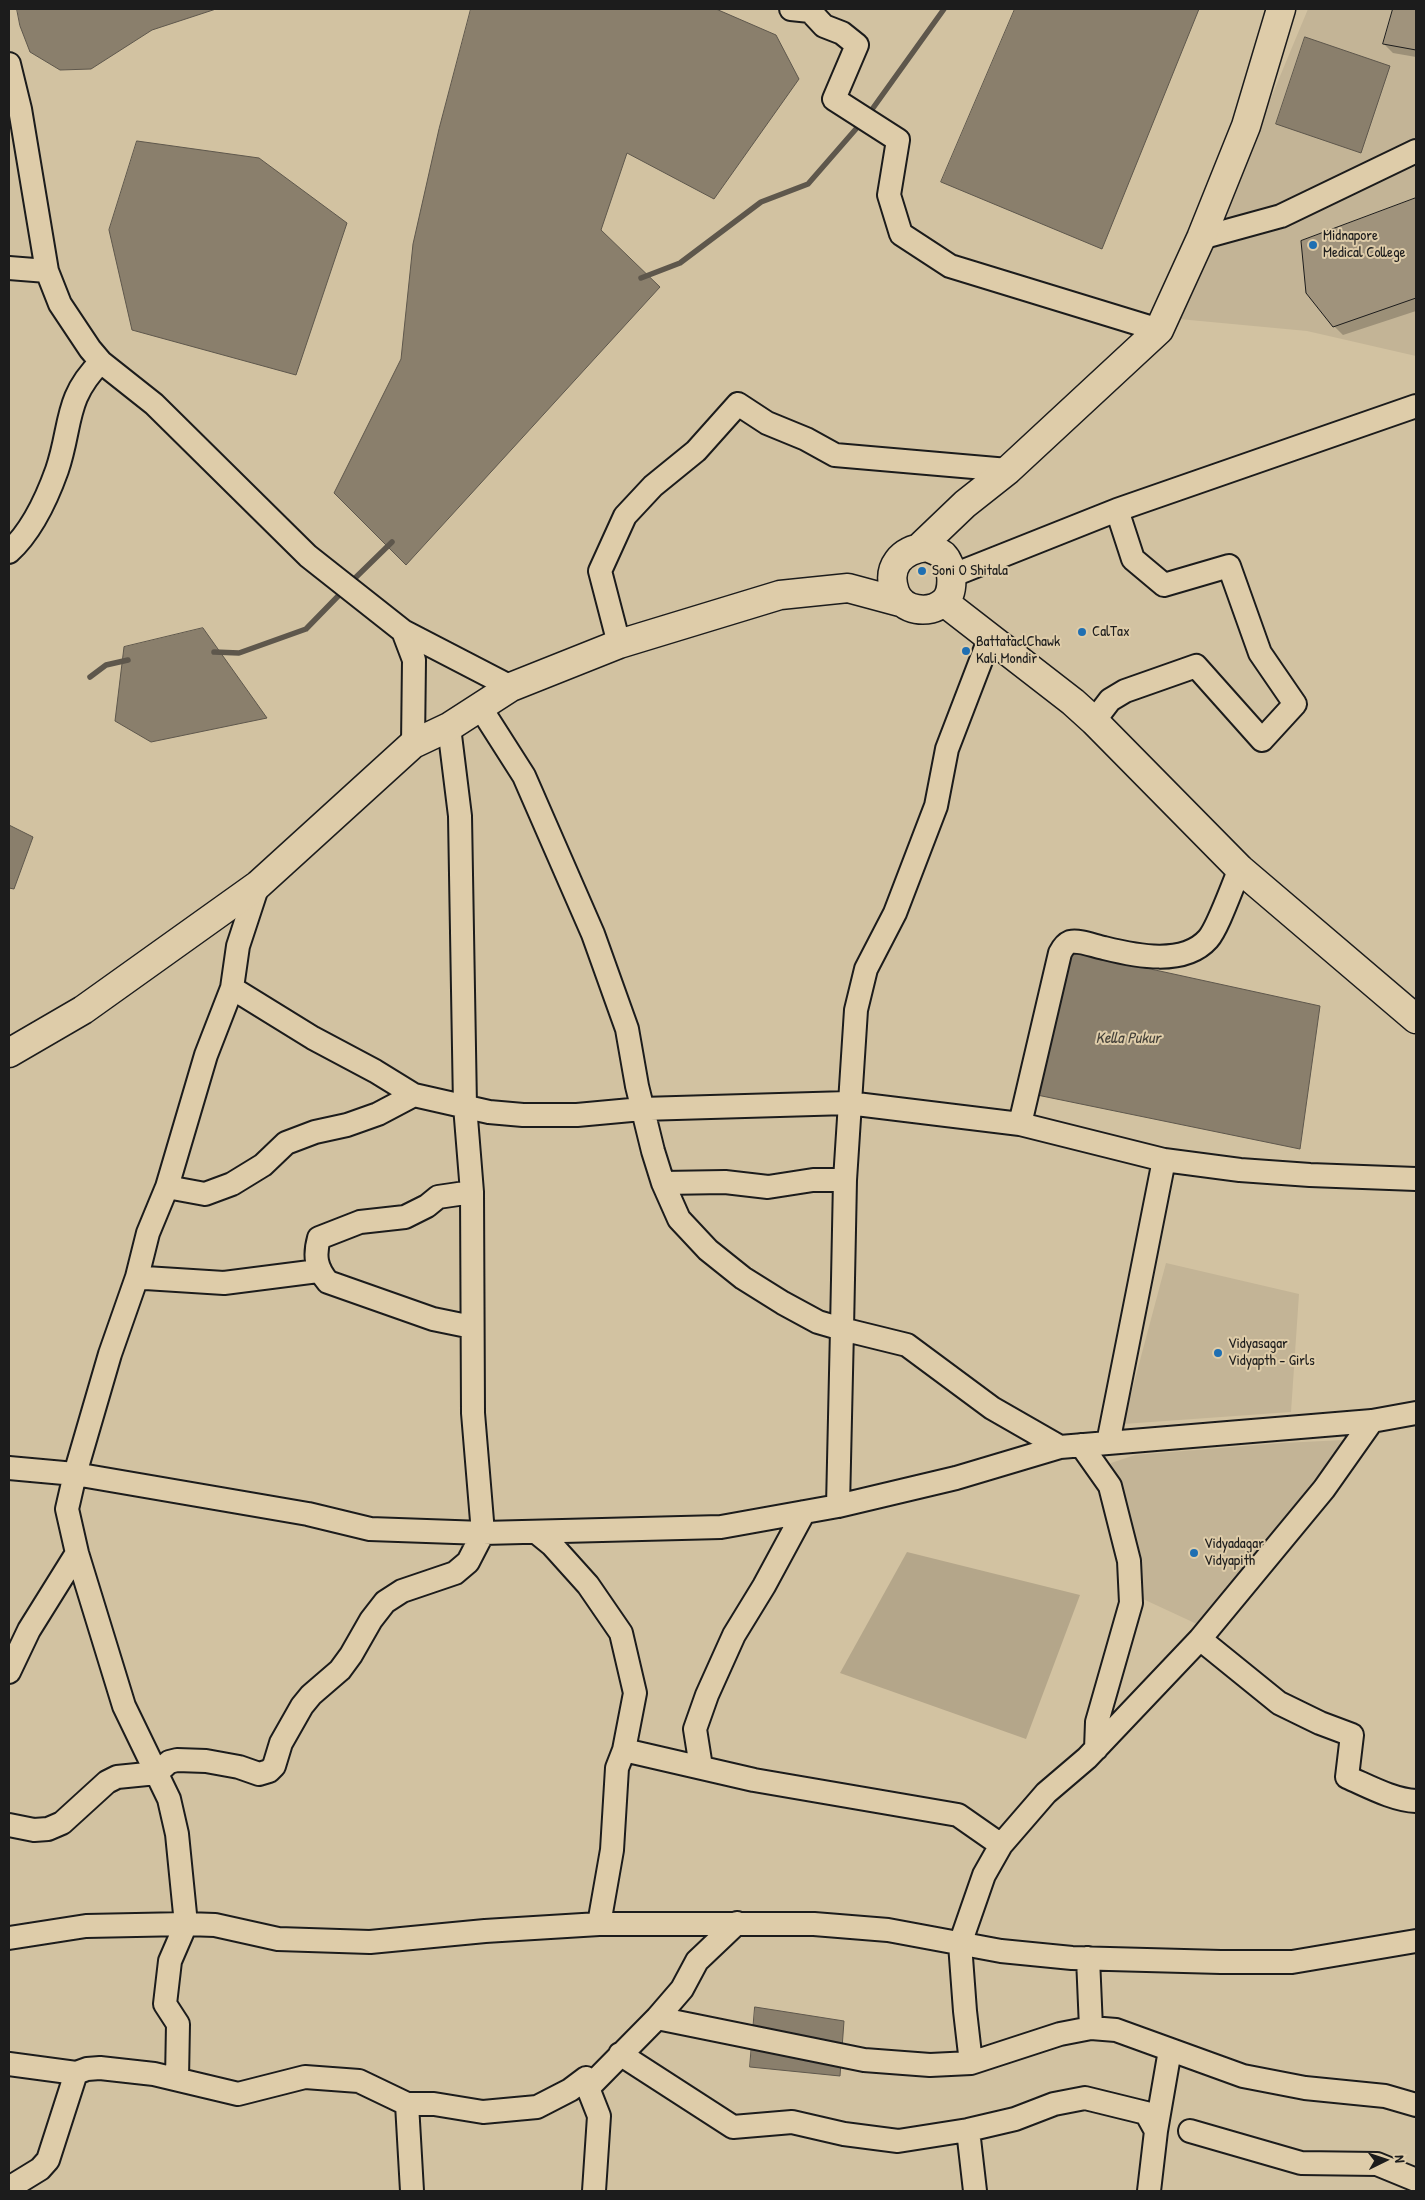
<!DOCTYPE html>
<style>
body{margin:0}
#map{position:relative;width:1425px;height:2200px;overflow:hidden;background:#d2c2a1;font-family:"Patrick Hand",sans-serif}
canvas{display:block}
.frame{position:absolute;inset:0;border:10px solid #1c1c1c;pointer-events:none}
.north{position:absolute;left:1360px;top:2135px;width:50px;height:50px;-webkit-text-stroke:4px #decca9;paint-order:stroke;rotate:86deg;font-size:14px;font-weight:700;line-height:20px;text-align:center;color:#1c1c1c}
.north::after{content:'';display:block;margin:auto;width:18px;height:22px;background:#1c1c1c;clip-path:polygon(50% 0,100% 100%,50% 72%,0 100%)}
</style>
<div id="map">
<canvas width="1425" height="2200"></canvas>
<div class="frame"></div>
<div class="north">N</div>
</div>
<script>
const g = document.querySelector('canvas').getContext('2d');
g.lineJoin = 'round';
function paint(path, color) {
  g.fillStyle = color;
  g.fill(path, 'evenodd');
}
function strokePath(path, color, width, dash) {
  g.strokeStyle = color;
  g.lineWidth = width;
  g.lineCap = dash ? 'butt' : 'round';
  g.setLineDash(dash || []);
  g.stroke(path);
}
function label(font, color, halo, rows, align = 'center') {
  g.font = font + ' "Patrick Hand",sans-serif';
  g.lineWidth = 4;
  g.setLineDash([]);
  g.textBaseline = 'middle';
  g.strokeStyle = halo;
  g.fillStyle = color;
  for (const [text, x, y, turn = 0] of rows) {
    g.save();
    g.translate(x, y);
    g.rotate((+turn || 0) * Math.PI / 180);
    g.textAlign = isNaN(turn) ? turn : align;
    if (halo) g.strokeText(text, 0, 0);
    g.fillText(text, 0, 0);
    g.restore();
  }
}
paint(new Path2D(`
 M1308 9H1416V356L1307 331 1179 319Z
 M1166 1263 1299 1294 1291 1412 1123 1424Z
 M1344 1440 1295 1506 1199 1625 1143 1599 1115 1489 1111 1463 1135 1455 1282 1443Z`), '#c3b496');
paint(new Path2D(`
 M907 1552 1080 1595 1026 1739 840 1673Z`), '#b4a68a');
const water = new Path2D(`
 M17 9H216L152 30 91 69 60 70 30 52 20 26Z
 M471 9H716L776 35 799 79 714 199 627 153 601 230 660 287 406 565 334 493 401 359 413 244 439 129Z
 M1015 9H1199L1102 249 941 182Z
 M1305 37 1390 66 1361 153 1276 124Z
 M137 141 259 158 347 223 296 375 132 330 109 230Z
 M203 628 267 718 151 742 115 721 124 647Z
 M9 825 33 837 14 889 9 888Z
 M1068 951 1320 1006 1300 1149 1037 1095Z
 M755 2007 844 2021 840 2076 750 2067Z`);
paint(water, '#8a7f6c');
strokePath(water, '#5e574c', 1);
paint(new Path2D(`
 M1394 9H1416V57L1393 53 1384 44Z
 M1416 199V311L1343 335 1334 326 1302 241Z`), '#0003');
strokePath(new Path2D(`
 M868 115 944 9
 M641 278 680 263 761 202 808 184 862 122
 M350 583 392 542
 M214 652 239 653 306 629 344 590
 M90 677 106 665 128 660`), '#5e574c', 5.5);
const building = new Path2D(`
 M1393 9H1416V50L1383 44Z
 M1416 198V298L1333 327 1306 293 1301 241Z`);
paint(building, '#a0937c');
strokePath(building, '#1c1c1c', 1);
const minor = new Path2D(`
 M791 9 810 11 824 26 842 33 857 45 834 99 898 140 889 195 901 234 950 266 1159 330
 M9 64 20 109 47 271 60 304 90 349 101 362 154 404 308 556 403 631 511 687
 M1201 238 1281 216 1416 151
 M9 268 47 271
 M9 552C32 531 47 498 57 470 72 426 64 398 101 362
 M951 576 1117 510 1416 406
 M403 631 414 660 413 744
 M990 637 947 749 936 806 895 913 866 969 856 1010 845 1180 842 1329 907 1345 992 1408 1060 1447
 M619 644 600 571 625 516 653 486 696 451 738 404 767 423 806 439 835 455 1008 470
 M480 707 524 776 593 934 627 1029 637 1086 653 1151 663 1183 679 1219 708 1250 743 1278 783 1303 818 1322 842 1329 838 1506
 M1094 721 1110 700 1125 691 1196 666 1262 740 1295 704 1260 653 1229 566 1164 585 1133 559 1117 510
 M232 988 313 1038 375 1071 414 1095 489 1112 523 1115H577L642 1109 848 1103 1020 1124 1164 1160 1240 1170 1310 1175 1416 1179
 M1020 1124 1060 953C1062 949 1065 944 1070 942 1080 940 1094 946 1104 948 1136 956 1184 966 1208 939 1218 928 1233 884 1240 869
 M663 1183 725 1182 768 1187 813 1180H845
 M167 1187 205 1194 232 1184 263 1165 286 1143 315 1132 347 1125 378 1114 414 1095
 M472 1192 438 1197 427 1206 405 1217 360 1222 319 1238C314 1256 316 1268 328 1282L433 1319 472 1327
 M145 1278 224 1283 318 1271
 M1108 1443 1164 1160
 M1081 1445 1110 1486 1129 1561 1131 1603 1097 1722 1096 1749
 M9 1468 75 1474 308 1514 370 1529 483 1533 721 1527 838 1506 956 1478 1060 1447 1372 1421 1416 1413
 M536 1532 552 1545 588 1585 621 1633 635 1693 624 1750 617 1768 612 1850 599 1924
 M1200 1639 1279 1703 1320 1723 1352 1735 1347 1777C1368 1786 1393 1800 1416 1801
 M9 1672 29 1630 77 1553
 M624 1750 754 1780 958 1815 1001 1845
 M701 1767 695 1729 707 1695 734 1635 764 1586 804 1512
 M9 1825 34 1830 48 1829 62 1823 107 1782 117 1777 157 1773 169 1762 177 1760 206 1761 239 1767 259 1774 269 1771 274 1766 281 1743 302 1706 311 1695 340 1670 351 1655 371 1620 385 1602 402 1591 455 1573 468 1562 483 1533 473 1413 472 1192 465 1106 460 816 449 727
 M9 1938 86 1926 186 1924 215 1925 278 1939 370 1942 485 1931 599 1924H814L888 1930 1001 1951 1072 1958 1221 1962H1292L1416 1941
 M1088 1958 1091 2028
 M657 2018 864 2060 930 2065 971 2063 1060 2034 1091 2028 1116 2030 1243 2076 1305 2088 1385 2096 1416 2105
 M620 2054 733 2127 792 2122 844 2134 898 2141 968 2130 1015 2119 1054 2104 1085 2098 1146 2113 1156 2131 1149 2191
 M971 2063 965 2011 960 1944 984 1875 1001 1845 1046 1793 1087 1758 1200 1639 1324 1489 1372 1421
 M9 2064 76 2073
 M177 2079 178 2024 165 2004 170 1961 186 1924 177 1834 169 1799 124 1706 77 1553 67 1509 75 1474 110 1354 137 1277 148 1233 167 1187 206 1055 232 988 238 946 258 885
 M588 2088 599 2116 594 2191
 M407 2104 412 2191
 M968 2130 975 2191
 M1156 2131 1170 2050
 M1190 2131 1301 2163 1377 2164 1416 2180
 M9 2188 40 2169 48 2160 76 2073 87 2069 100 2068 154 2074 238 2094 305 2077 359 2081 407 2104H434L483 2112 537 2107 570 2090 586 2078 588 2088 657 2018 682 1989 697 1961 737 1923`);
const major = new Path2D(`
 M926 547C932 549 938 551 943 555 953 565 955 592 944 602 929 615 902 611 895 592 886 567 901 550 926 547Z
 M919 548 965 504 1008 470 1159 330 1201 238 1246 126 1281 9
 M944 602 1073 702 1094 721 1240 869 1416 1019
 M9 1053 83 1010 258 885 413 744 449 727 511 687 619 644 780 595 848 588 900 602`);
strokePath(minor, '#1c1c1c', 26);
strokePath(major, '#1c1c1c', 31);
strokePath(minor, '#decca9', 22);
strokePath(major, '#decca9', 28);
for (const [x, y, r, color] of [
 [1313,245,5,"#1f6fb2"],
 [922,571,5,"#1f6fb2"],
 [1082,632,5,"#1f6fb2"],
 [966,651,5,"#1f6fb2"],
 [1218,1353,5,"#1f6fb2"],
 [1194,1553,5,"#1f6fb2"]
]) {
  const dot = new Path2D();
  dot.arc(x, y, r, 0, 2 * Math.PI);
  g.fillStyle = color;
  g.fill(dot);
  strokePath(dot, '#decca9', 2);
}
label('15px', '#1c1c1c', '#decca9', [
 ["Midnapore",1323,236],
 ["Medical College",1323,253],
 ["Soni O Shitala",932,571],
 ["CalTax",1092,632],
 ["BattataclChawk",976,642],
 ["Kali Mondir",976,659],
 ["Vidyasagar",1228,1344],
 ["Vidyapth - Girls",1228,1361],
 ["Vidyadagar",1204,1544],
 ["Vidyapith",1204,1561]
], 'left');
label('italic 16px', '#423f38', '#decca9', [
 ["Kella Pukur",1128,1039]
]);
</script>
